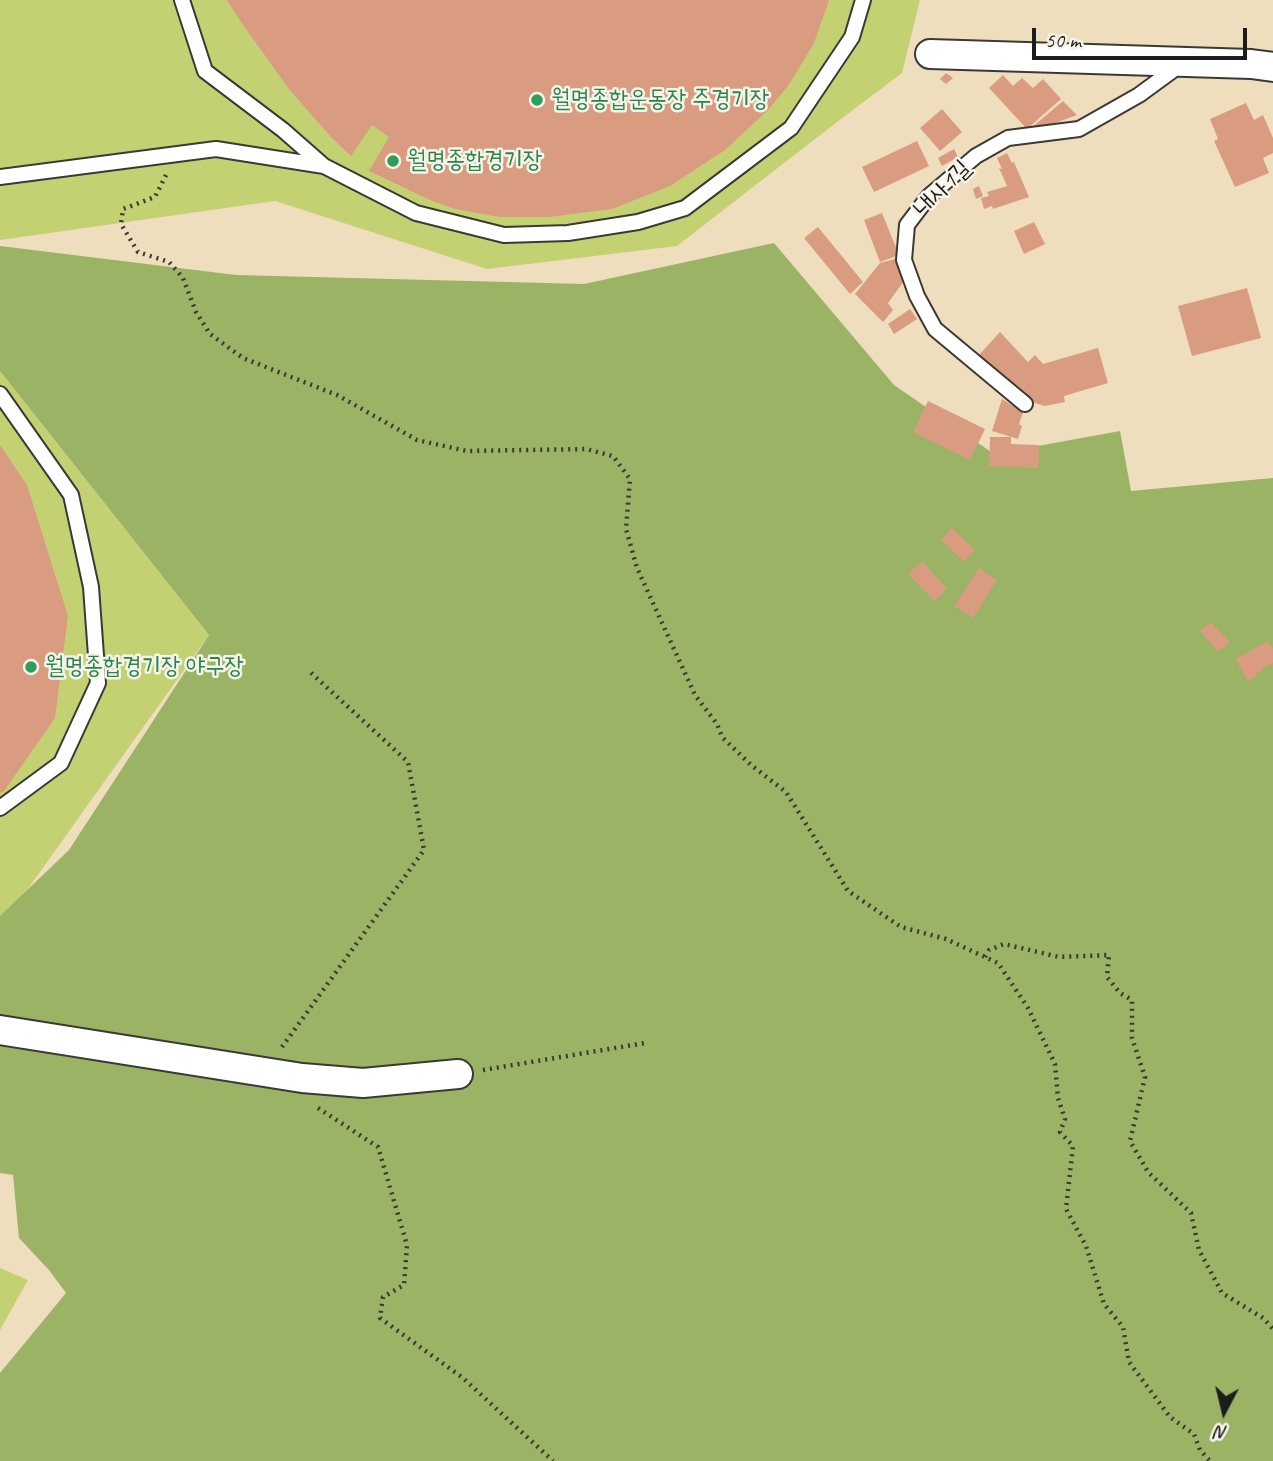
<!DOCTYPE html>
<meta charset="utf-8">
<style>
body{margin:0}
#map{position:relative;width:1273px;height:1461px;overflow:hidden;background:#eedebd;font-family:Caveat,sans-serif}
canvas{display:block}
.north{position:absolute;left:1189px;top:1377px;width:70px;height:70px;-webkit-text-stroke:5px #f7f3e8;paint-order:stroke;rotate:187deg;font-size:19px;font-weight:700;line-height:28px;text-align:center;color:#1c1c1c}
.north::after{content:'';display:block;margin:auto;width:24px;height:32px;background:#1c1c1c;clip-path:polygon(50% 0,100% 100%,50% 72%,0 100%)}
.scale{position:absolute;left:1032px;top:28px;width:215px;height:32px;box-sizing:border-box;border:4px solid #1c1c1c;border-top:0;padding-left:9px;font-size:21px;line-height:24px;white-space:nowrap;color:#1c1c1c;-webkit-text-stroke:5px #f7f3e8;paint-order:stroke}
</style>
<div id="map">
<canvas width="1273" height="1461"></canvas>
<div class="north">N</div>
<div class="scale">50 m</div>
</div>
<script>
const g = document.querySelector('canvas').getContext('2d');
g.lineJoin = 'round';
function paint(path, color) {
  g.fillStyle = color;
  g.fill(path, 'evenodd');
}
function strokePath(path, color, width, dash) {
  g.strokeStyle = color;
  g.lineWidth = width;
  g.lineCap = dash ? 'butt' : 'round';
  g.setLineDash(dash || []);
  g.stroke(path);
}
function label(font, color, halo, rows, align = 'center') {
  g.font = font + ' Caveat,"Poor Story",sans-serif';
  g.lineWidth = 5;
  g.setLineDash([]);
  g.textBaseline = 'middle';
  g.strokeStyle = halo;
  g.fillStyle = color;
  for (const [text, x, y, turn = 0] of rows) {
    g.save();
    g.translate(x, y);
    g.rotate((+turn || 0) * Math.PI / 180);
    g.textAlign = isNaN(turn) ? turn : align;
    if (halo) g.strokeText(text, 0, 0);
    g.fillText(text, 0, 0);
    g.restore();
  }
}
paint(new Path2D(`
 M0 0H920L902 73 837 122 677 246 487 269 275 201 0 240Z
 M0 371 209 635 0 928Z
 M0 1268 28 1280 0 1330Z`), '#c3d173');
paint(new Path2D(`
 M774 243 894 385 994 454 1120 431 1131 491 1273 478V1461H0V1373L66 1293 49 1270 19 1238 13 1175 0 1173V916L69 850 209 635 0 371V246L236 275 584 284Z`), '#9ab365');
paint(new Path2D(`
 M227 0H829L814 43 788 86 768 110 725 150 670 186 612 209 549 217H499L455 209 430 200 369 171 389 137 372 125 351 156 330 136 289 89 243 25Z
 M946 73 953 78 946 84 940 79Z
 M1003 75 1013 86 1022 78 1033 88 1043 79 1061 99 1027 129 989 88Z
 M1063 101 1077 115 1034 131 1031 128Z
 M1246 103 1254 120 1263 115 1273 138V153L1263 158 1269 173 1235 187 1214 141 1218 139 1210 119Z
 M942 109 962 132 940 151 920 128Z
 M917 141 929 166 874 192 862 167Z
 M954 149 958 157 942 166 938 158Z
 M1007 153 1012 163 1014 162 1029 197 993 209 992 206 984 209 981 198 989 196 987 192 1007 186 999 168 1002 169 997 158Z
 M979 186 983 196 976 199 973 189Z
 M882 213 899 255 880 262 864 220Z
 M1034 222 1045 244 1024 254 1014 231Z
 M818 227 863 282 850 294 804 238Z
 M899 258 904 281 888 303 893 310 883 322 855 294 880 263Z
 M1247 288 1261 338 1192 356 1178 306Z
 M910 309 917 319 894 334 888 324Z
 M1000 332 1028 362 1035 355 1043 364 1098 348 1108 383 1064 396 1065 402 1045 406 1028 401 979 355Z
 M1002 399 1023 412 1019 424 1022 426 1018 439 992 431Z
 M928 401 985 429 970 460 913 432Z
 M990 437H1011V444L1039 445 1038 468 989 466Z
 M0 445 27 485 68 616 55 718 4 791 0 793Z
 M952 528 975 550 964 562 941 540Z
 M922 561 947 589 934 601 908 574Z
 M979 568 997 580 973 618 954 606Z
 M1211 622 1230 642 1218 652 1200 631Z
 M1268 641 1273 649V663L1262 668 1263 670 1255 674 1257 676 1248 681 1235 659Z`), '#d99c80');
const service = new Path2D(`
 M182 0 205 71 283 130 324 166 416 213 504 235 568 233 638 222 685 208 791 128 852 37 863 0
 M0 177 216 149 324 166
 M0 394 71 495 91 587 98 683 61 763 0 808
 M1025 404 935 329 917 296 904 260 907 225 929 196 976 156 1008 138 1079 129 1139 95 1180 65`);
const minor = new Path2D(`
 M930 54 1251 64 1273 67
 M0 1030 302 1078 363 1083 458 1074`);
strokePath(service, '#3c3934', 18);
strokePath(minor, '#3c3934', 32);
strokePath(new Path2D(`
 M166 175 155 197 123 209 121 224 138 252 169 262 183 278 196 312 210 334 243 358 337 395 417 440 467 451 586 449 613 456 630 479 626 529 637 568 695 695 717 724 722 737 751 765 786 792 848 891 901 927 946 939 998 963 1028 1008 1055 1064 1058 1098 1065 1119 1060 1132 1073 1146 1066 1209 1086 1246 1104 1304 1123 1327 1129 1362 1170 1417 1194 1434 1200 1450 1210 1461
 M985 957 989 950 1004 944 1059 957 1109 955 1107 977 1120 993 1132 1000V1038L1145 1077 1130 1141 1148 1172 1191 1213 1199 1250 1222 1293 1263 1318 1273 1329
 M282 1047 424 850 408 762 309 671
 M483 1070 645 1043
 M318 1108 378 1147 407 1245 404 1285 383 1297 380 1318 463 1378 553 1461`), '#3c3934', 4.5, [2, 5]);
strokePath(service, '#fff', 14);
strokePath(minor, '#fff', 28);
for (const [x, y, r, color] of [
 [537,100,7,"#2e9e5b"],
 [393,161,7,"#2e9e5b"],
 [31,667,7,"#2e9e5b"]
]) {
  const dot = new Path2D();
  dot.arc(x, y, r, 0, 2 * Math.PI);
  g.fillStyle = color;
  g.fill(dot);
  strokePath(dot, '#f7f3e8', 2.5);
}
label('24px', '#27864d', '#f7f3e8', [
 ["월명종합운동장 주경기장",551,100],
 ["월명종합경기장",407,161],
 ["월명종합경기장 야구장",45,667]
], 'left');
label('24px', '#1c1c1c', '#f7f3e8', [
 ["내사1길",943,189,-45]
]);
</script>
